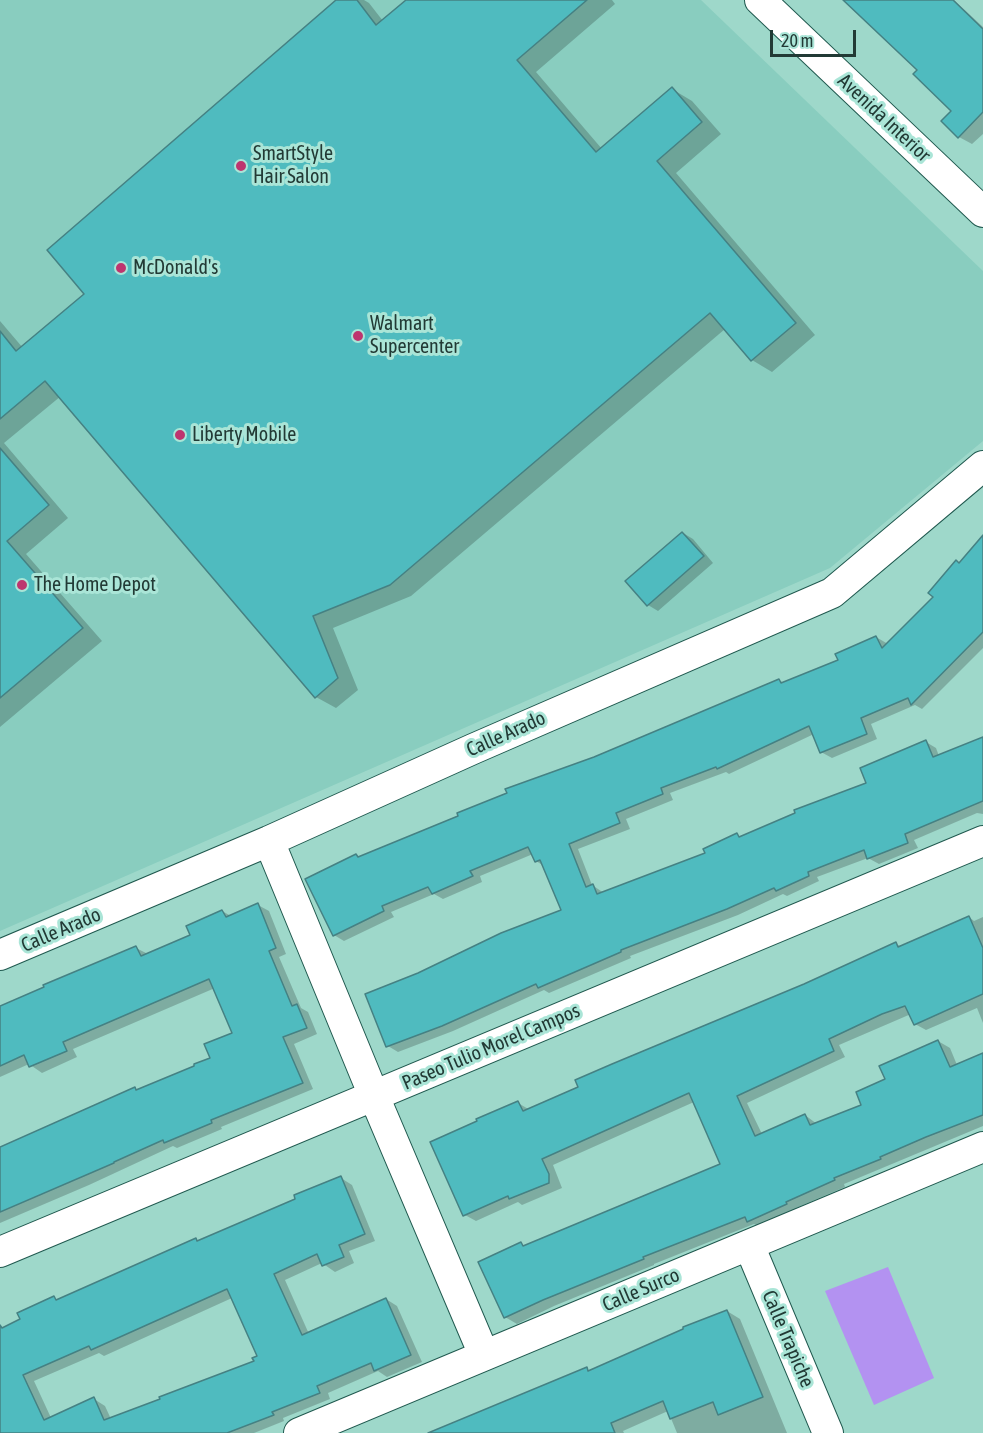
<!DOCTYPE html>
<style>
body{margin:0}
#map{position:relative;width:983px;height:1433px;overflow:hidden;background:#9ed8ca;font-family:"Asap Condensed",sans-serif}
canvas{display:block}
.scale{position:absolute;left:770px;top:30px;width:86px;height:27px;box-sizing:border-box;border:3px solid #223a35;border-top:0;padding-left:8px;font-size:18px;line-height:21px;white-space:nowrap;color:#223a35;-webkit-text-stroke:4px #aae5d7;paint-order:stroke}
</style>
<div id="map">
<canvas width="983" height="1433"></canvas>
<div class="scale">20 m</div>
</div>
<script>
const g = document.querySelector('canvas').getContext('2d');
g.lineJoin = 'round';
function paint(path, color) {
  g.fillStyle = color;
  g.fill(path, 'evenodd');
}
function strokePath(path, color, width, dash) {
  g.strokeStyle = color;
  g.lineWidth = width;
  g.lineCap = dash ? 'butt' : 'round';
  g.setLineDash(dash || []);
  g.stroke(path);
}
function label(font, color, halo, rows, align = 'center') {
  g.font = font + ' "Asap Condensed",sans-serif';
  g.lineWidth = 6;
  g.setLineDash([]);
  g.textBaseline = 'middle';
  g.strokeStyle = halo;
  g.fillStyle = color;
  for (const [text, x, y, turn = 0] of rows) {
    g.save();
    g.translate(x, y);
    g.rotate((+turn || 0) * Math.PI / 180);
    g.textAlign = isNaN(turn) ? turn : align;
    if (halo) g.strokeText(text, 0, 0);
    g.fillText(text, 0, 0);
    g.restore();
  }
}
paint(new Path2D(`
 M0 0H701L983 271V441L830 568 0 931Z`), '#89cdbf');
paint(new Path2D(`
 M888 1267 934 1378 874 1405 825 1291Z`), '#b392f1');
paint(new Path2D(`
 M339 0H364L369 3 383 21 408 0H612L615 4 536 72 602 149 672 89 692 101 721 134 676 173 815 335 772 372 752 360 725 329 411 596 333 628 358 690 336 708 316 697 61 396 4 443 68 518 26 554 102 641 0 727V321L23 348 86 294Z
 M845 0H954L983 27V134L972 144 959 137 953 111 919 69Z
 M683 533 693 539 713 563 658 611 648 605Z
 M983 538V648L922 709 915 705 871 724 877 739 832 758 821 752 814 734 729 774 726 772 670 793 673 800 626 819 630 829 578 849 592 885 604 893 707 854 737 835 742 838 868 784 926 742 936 748 939 756 983 738V814L977 813 914 840 918 848 879 864 868 858 817 877 819 881 787 896 783 894 738 915 630 956 631 958 549 993 544 990 453 1031 398 1052 388 1046 419 974 563 910 544 866 536 861 533 854 480 876 482 882 443 899 434 894 391 912 394 917 344 941 334 935 356 856 360 858 779 680 784 683 840 661 876 637 888 644 935 597Z
 M258 905 269 911 286 954 279 957 301 1008 308 1012 317 1034 294 1044 313 1089 221 1127 222 1129 177 1148 173 1146 89 1185 0 1223V1148L135 1089 138 1091 212 1058 234 1034 215 988 73 1049 77 1057 42 1073 29 1064 0 1077V1007L136 948 148 954 192 936 222 911 231 916Z
 M969 917 974 921 983 917V1023L977 1008 926 1030 915 1024 911 1014 839 1045 845 1057 747 1103 762 1134 805 1115 817 1124 863 1106 887 1080 938 1041 950 1048 957 1065 983 1055V1126L844 1184 845 1187 796 1208 797 1210 760 1227 754 1224 654 1264V1265L554 1306 517 1324 505 1317 521 1244 525 1246 722 1165 694 1102 553 1165 562 1188 522 1205 518 1202 476 1221 465 1215 518 1103 530 1110 896 944 902 947Z
 M341 1178 352 1185 375 1241 349 1251 354 1263 335 1272 322 1263 285 1280 309 1334 386 1299 397 1306 422 1362 387 1377 378 1371 328 1393 330 1399 283 1418 284 1421 254 1433H63L94 1399 105 1406 111 1419 256 1362 259 1357 232 1298 104 1356 99 1353 34 1381 58 1433H6L0 1420V1330L22 1320 54 1298 58 1301 195 1239 200 1242 297 1200Z
 M727 1311 740 1319 787 1433H677L668 1411 623 1431 624 1433H446L587 1369 590 1371Z`), '#0003');
const building = new Path2D(`
 M336 0H357L376 25 406 0H587L517 60 596 152 672 87 702 122 657 161 796 323 751 361 710 313 390 585 313 616 338 678 315 698 45 381 0 419V331L16 351 84 294 47 250Z
 M843 0H953L983 29V112L958 138 941 121 951 111 913 74 917 70Z
 M0 448 49 505 7 541 83 628 0 698Z
 M682 532 704 556 647 606 625 581Z
 M983 535V632L911 705 908 698 861 718 867 734 820 753 809 726 717 769 716 767 661 788 663 794 616 813 620 823 569 844 586 887 593 884 597 894 705 853 703 849 737 833 739 837 795 813 794 810 866 783 860 768 926 740 933 757 983 737V801L905 834 908 843 867 859 864 850 808 872 809 876 776 891 774 888 727 909 621 950V952L538 988 536 984 442 1026 386 1047 365 994 418 973 501 933 561 910 540 860 535 862 528 847 470 871 473 876 432 894 428 887 382 906 384 911 333 936 305 879 356 854 358 857 458 816 457 813 507 793 505 789 594 757 779 679 781 683 838 660 835 654 876 636 882 648 933 597 928 593 956 560 959 563Z
 M258 903 276 948 269 951 292 1006 297 1004 307 1028 283 1037 303 1083 211 1120 212 1123 164 1143 163 1140 114 1162V1163L0 1212V1147L135 1087 136 1090 194 1066V1064L210 1058 204 1044 232 1033 209 979 63 1042 67 1051 29 1067 24 1055 0 1066V1006L44 987 43 985 136 946 141 956 190 935 186 926 222 910 226 917Z
 M969 916 983 948V994L914 1025 905 1006 882 1014 829 1039 834 1051 737 1096 755 1136 805 1114 810 1125 861 1105 856 1092 885 1079 879 1066 938 1040 950 1067 983 1053V1115L926 1137 880 1157 881 1159 834 1178 835 1180 786 1202 787 1204 747 1222 745 1217 643 1257 644 1259 543 1300 504 1318 478 1262 521 1242 523 1246 720 1164 689 1093 542 1159 549 1174V1183L509 1199 508 1196 463 1216 430 1142 477 1121 476 1119 518 1101 523 1111 578 1087 575 1080 612 1064 804 984 896 942 898 947Z
 M341 1176 365 1234 339 1245 344 1257 322 1266 317 1254 274 1274 302 1335 386 1298 411 1355 374 1371 371 1363 317 1386 320 1393 272 1412 274 1415 227 1433H0V1325L2 1328 20 1319 17 1313 54 1296 56 1300 196 1238 197 1241 295 1199 294 1195ZM227 1289 257 1356 252 1358 254 1361 159 1397 160 1399 104 1420 94 1397 44 1420 23 1375 89 1346 91 1350Z
 M727 1310 763 1397 718 1415 713 1402 670 1419 663 1401 611 1423 615 1433H428L587 1367 588 1371 683 1329V1327Z`);
paint(building, '#4fbbbf');
strokePath(building, '#458183', 1.5);
const minor = new Path2D(`
 M760 0 983 212
 M269 841 374 1096 484 1355
 M0 955 269 841 473 749 832 593 983 466
 M749 1245 828 1433
 M0 1252 983 841
 M299 1433 983 1147`);
strokePath(minor, '#20594f', 32);
strokePath(minor, '#fff', 30);
for (const [x, y, r, color] of [
 [241,166,6,"#be356f"],
 [121,268,6,"#be356f"],
 [358,336,6,"#be356f"],
 [180,435,6,"#be356f"],
 [22,585,6,"#be356f"]
]) {
  const dot = new Path2D();
  dot.arc(x, y, r, 0, 2 * Math.PI);
  g.fillStyle = color;
  g.fill(dot);
  strokePath(dot, '#aae5d7', 2);
}
label('20px', '#223a35', '#aae5d7', [
 ["Avenida Interior",884,118,43],
 ["Calle Arado",506,734,-24],
 ["Calle Arado",61,930,-23],
 ["Paseo Tulio Morel Campos",491,1047,-23],
 ["Calle Surco",641,1290,-23],
 ["Calle Trapiche",788,1339,67]
]);
label('20px', '#223a35', '#aae5d7', [
 ["SmartStyle",253,154],
 ["Hair Salon",253,177],
 ["McDonald's",133,268],
 ["Walmart",370,324],
 ["Supercenter",370,347],
 ["Liberty Mobile",192,435],
 ["The Home Depot",34,585]
], 'left');
</script>
